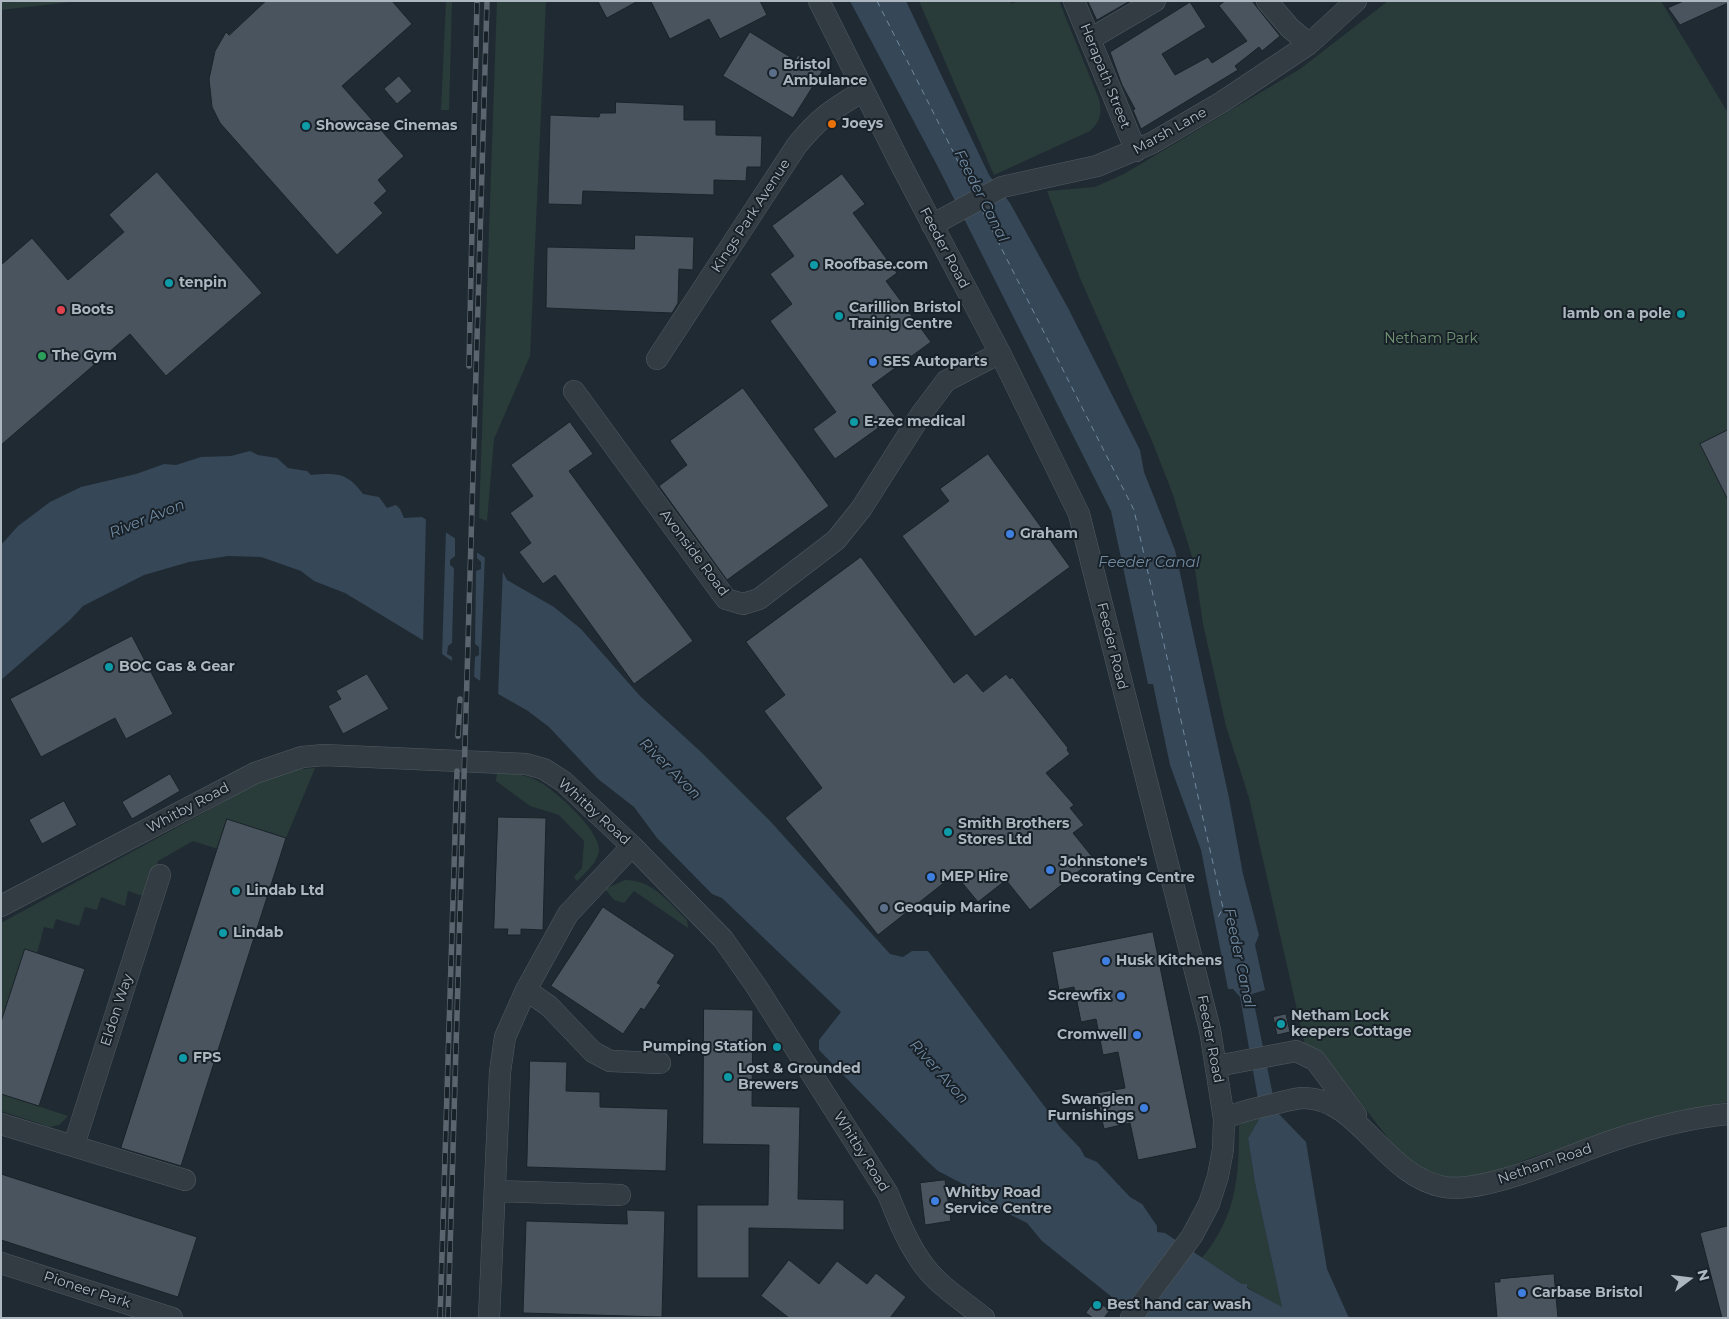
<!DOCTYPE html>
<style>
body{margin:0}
#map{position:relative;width:1729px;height:1319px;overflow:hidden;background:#202a32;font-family:Montserrat,sans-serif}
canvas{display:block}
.frame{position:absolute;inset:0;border:2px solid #adb7c0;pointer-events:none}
.north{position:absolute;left:1664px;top:1254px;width:50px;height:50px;-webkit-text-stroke:4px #192128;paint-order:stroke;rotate:75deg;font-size:14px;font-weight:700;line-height:20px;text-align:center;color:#adb7c0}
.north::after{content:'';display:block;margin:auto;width:18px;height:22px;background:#adb7c0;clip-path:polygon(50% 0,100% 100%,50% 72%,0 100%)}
</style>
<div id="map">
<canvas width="1729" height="1319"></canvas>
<div class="frame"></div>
<div class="north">N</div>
</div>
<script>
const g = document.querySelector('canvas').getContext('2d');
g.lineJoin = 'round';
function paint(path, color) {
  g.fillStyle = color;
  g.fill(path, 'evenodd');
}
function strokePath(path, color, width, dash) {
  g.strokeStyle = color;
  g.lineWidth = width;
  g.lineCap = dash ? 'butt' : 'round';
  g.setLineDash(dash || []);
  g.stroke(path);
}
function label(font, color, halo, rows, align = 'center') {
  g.font = font + ' Montserrat,sans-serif';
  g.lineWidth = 4;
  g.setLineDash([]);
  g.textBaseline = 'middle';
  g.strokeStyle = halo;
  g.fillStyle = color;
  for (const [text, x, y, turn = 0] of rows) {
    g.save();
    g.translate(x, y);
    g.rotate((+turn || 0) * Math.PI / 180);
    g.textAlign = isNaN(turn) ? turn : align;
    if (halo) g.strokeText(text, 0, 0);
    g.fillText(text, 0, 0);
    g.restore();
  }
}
paint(new Path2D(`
 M1 1H80L1 10Z
 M446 1H452L449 110H441Z
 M497 1H546L530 356 494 439 487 521 479 518Z
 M919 1H1010L1011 4 1019 1H1059L1099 99C1102 113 1101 121 1090 131L994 175Z
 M1388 1H1661L1728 113V1102L1661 1116 1530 1158 1488 1175 1449 1178 1424 1171 1400 1154 1325 1056 1305 1045 1249 798 1226 726 1203 624 1194 563 1172 492 1152 441 1080 278 1047 191 1095 187 1124 174 1300 69Z
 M315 768 286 838 227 819 218 849 193 841 158 861 146 897 128 891 125 906 101 897 97 910 85 907 79 926 56 919 53 929 44 927 37 953 1 1022V923L268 778 290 770Z
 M497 773C511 773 525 774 538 781 555 790 601 831 599 851 597 863 585 873 577 881L574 877 582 868 584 841 559 815 530 806 496 781Z
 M625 880C653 880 667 901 687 920L688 928 634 891 624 903 614 900 605 889Z
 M1 1094 68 1116 59 1125 50 1127 1 1111Z
 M1261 1116 1248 1138 1255 1183 1282 1306 1280 1308 1202 1258C1236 1216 1239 1179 1239 1126L1246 1119Z`), '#293c3a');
paint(new Path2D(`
 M850 1H906L989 175 1010 203 1068 308 1140 450 1144 472 1175 550 1229 798 1243 874 1259 935 1255 945 1265 990 1252 994 1275 1105 1277 1112 1306 1142 1327 1269 1349 1318H1138L1042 1241 1027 1223 983 1201 967 1186 938 1171 926 1160 819 1050V1040L841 1012 722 898 712 894 657 838 634 807 598 779 549 727 528 711 500 695 421 639 345 593 314 581 301 571 261 557 228 556 189 562 144 575 83 606 70 620 1 680V545L18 526 50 502 81 487 136 474 164 464 176 465 201 457 231 456 250 451 258 455 277 458 288 468 307 471 311 475C336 473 347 472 363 494L379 497 387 508 396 505 400 509 404 518 422 517 501 568 507 580 554 607 581 629 640 696 701 752 771 822 890 954 903 957 912 951H928L1060 1127 1080 1148 1085 1157 1097 1162 1130 1197 1142 1204 1157 1226V1232L1165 1233 1242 1284H1247V1288L1282 1307 1255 1183 1248 1138 1261 1116 1240 997 1233 989H1228L1201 850 1170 765 1153 684H1148L1111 511 939 169Z`), '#364758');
paint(new Path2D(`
 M426 517 446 529 442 657 423 643Z
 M455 535 477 549V558L481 562V569L476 571 475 644 479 647V655L475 657 474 680 452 664V657L447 654 448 646 452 643 454 568 450 565V560L455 556Z
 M485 554 503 566 498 697 480 684Z`), '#202a32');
strokePath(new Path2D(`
 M877 1 973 191
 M982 210 1134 510 1223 908 1216 921`), '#708aa2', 1, [6, 5]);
const building = new Path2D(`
 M266 1H392L412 24 342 86 404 156 378 180 387 191 374 203 383 213 337 255 220 123 212 107 209 79 215 51 226 32 229 35Z
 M598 1H638L607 18Z
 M651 1H760L767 15 720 39 709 19 670 39Z
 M1088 1H1130L1097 20Z
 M1225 1H1252L1280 36 1262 51 1259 47 1235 66 1238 70 1141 129 1133 110 1135 109 1122 85 1110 52 1190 2 1206 27 1162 54 1175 75 1208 57 1212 63 1247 41 1219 6Z
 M1684 1H1728V3L1680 25 1668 8Z
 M750 32 795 60 798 55 823 70 793 118 723 76Z
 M399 76 412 91 397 104 384 89Z
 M616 102 684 105V120H716V135L762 136 761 167H747L746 181 714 180V195L583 191 582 205 548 204 550 115 599 117 600 113H615Z
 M157 172 262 293 166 376 130 334 1 445V265L32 238 68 280 124 232 109 215Z
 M842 174 865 204 853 213 897 273 886 281 931 342 872 385 895 416 835 459 813 429 836 412 770 321 792 304 770 274 794 256 772 226Z
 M635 235 694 237 693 270 679 269 678 303 672 313 546 308 547 247 634 249Z
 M743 388 829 506 727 580 659 486 687 465 670 441Z
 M570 422 593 454 569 471 693 641 634 684 555 575 543 584 519 552 531 543 510 513 533 496 511 465Z
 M1728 430V500L1700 444Z
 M988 454 1070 567 975 637 902 536 949 501 940 489Z
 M861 557 954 683 967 673 983 692 1006 674 1010 679 1012 677 1068 748 1067 750 1070 754 1046 773 1074 805 1070 808 1084 825 1073 833 1094 859 1030 910 1006 880 978 902 955 874 878 935 785 818 822 788 764 711 785 695 746 642Z
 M132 636 173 714 126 739 115 718 41 757 10 699Z
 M367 674 389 709 343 734 328 706 341 699 336 691Z
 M170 774 180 791 132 819 122 802Z
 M64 801 77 825 42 844 29 820Z
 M498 817 546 818 543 930 521 929V935H507L508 929H494Z
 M227 819 286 838 181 1166 121 1148Z
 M603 907 675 955 657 983 661 985 644 1010 641 1008 623 1034 551 986Z
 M1153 932 1197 1148 1138 1160 1130 1123 1104 1129 1096 1093 1125 1088 1118 1052 1103 1055 1096 1019 1081 1022 1074 987 1059 990 1052 952Z
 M25 949 85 969 39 1106 1 1094V1022Z
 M704 1009 753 1010 752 1106 800 1107 798 1199 844 1200V1230L749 1228V1278H697V1205H768L769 1145 703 1144Z
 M1286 1014 1290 1032 1277 1035 1273 1017Z
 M530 1061 567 1062 566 1091 600 1092V1107L668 1109 666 1171 527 1167Z
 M1 1174 197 1237 178 1297 1 1240Z
 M945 1180 951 1221 925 1225 920 1183Z
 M627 1210 665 1211 662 1317 523 1313 526 1221 627 1224Z
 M1728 1226V1318H1722L1700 1233Z
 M789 1260 819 1284 837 1261 867 1284 876 1273 906 1297 890 1318H789L761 1296Z
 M1554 1274 1558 1318H1497L1494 1282H1500V1279Z
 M1095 1300 1110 1310 1104 1318H1093L1086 1313Z`);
paint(building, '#49545e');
strokePath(building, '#1b232a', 1);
const minor = new Path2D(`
 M819 1 900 163 1000 353 1079 514 1210 1030 1224 1119 1223 1149 1218 1176 1209 1204 1192 1236 1131 1318
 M1074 1 1136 151
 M1267 1 1290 28 1309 44
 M1090 39 1155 1
 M932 225 1002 187 1097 166 1152 143 1222 102 1309 44 1356 1
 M657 359 797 145C820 117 833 109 863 91
 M574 391 726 599 743 604 759 599 836 540 861 509 922 413 946 381 1000 353
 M1 906 255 773 302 757 324 755 526 764 544 769 564 782 632 846 723 939 756 986 888 1194C898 1219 908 1245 925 1267 940 1287 965 1302 984 1318
 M526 990 549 1006 593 1052 610 1061 660 1063
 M1217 1066 1296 1051 1315 1060 1356 1115
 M1224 1119C1240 1111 1257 1108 1274 1104 1283 1102 1294 1098 1304 1098 1359 1098 1384 1176 1444 1187 1485 1194 1572 1154 1614 1140 1650 1128 1689 1118 1728 1114
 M1 1124 185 1180
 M74 1145 160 875
 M496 1191 620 1195
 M1 1263 172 1318
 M489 1318 500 1072 505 1037 526 990 568 914 632 846`);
strokePath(minor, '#515a61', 22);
strokePath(minor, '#333c43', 21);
const rail = new Path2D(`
 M469 366 477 1
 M458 736 460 699
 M440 1318 457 771
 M448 1318 487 1`);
strokePath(rail, '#5b656f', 5.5);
strokePath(rail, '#192128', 4, [11]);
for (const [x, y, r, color] of [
 [773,73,5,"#5c6f8a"],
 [832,124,5,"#e8710a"],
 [306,126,5,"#0f9aa8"],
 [814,265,5,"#0f9aa8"],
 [169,283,5,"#0f9aa8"],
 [61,310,5,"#e0444e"],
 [1681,314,5,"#0f9aa8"],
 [839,316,5,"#0f9aa8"],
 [42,356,5,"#2e9e5b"],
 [873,362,5,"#3f7fe0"],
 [854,422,5,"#0f9aa8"],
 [1010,534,5,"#3f7fe0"],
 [109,667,5,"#0f9aa8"],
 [948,832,5,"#0f9aa8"],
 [1050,870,5,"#3f7fe0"],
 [931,877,5,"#3f7fe0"],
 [236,891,5,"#0f9aa8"],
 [884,908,5,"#5c6f8a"],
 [223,933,5,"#0f9aa8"],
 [1106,961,5,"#3f7fe0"],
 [1121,996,5,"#3f7fe0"],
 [1281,1024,5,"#0f9aa8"],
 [1137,1035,5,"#3f7fe0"],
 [777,1047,5,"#0f9aa8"],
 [183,1058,5,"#0f9aa8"],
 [728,1077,5,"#0f9aa8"],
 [1144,1108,5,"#3f7fe0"],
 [935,1201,5,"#3f7fe0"],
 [1522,1293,5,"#3f7fe0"],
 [1097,1305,5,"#0f9aa8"]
]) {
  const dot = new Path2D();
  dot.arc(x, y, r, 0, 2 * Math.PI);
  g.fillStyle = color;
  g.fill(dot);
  strokePath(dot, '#192128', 2);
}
label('bold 14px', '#adb7c0', '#192128', [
 ["Bristol",783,65],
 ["Ambulance",783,81],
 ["Joeys",842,124],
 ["Showcase Cinemas",316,126],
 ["Roofbase.com",824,265],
 ["tenpin",179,283],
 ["Carillion Bristol",849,308],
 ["Trainig Centre",849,324],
 ["Boots",71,310],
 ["lamb on a pole",1671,314,"right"],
 ["The Gym",52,356],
 ["SES Autoparts",883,362],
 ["E-zec medical",864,422],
 ["Graham",1020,534],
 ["BOC Gas & Gear",119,667],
 ["Smith Brothers",958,824],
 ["Stores Ltd",958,840],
 ["Johnstone's",1060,862],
 ["Decorating Centre",1060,878],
 ["MEP Hire",941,877],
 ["Lindab Ltd",246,891],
 ["Geoquip Marine",894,908],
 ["Lindab",233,933],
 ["Husk Kitchens",1116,961],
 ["Screwfix",1111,996,"right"],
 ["Netham Lock",1291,1016],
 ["keepers Cottage",1291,1032],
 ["Cromwell",1127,1035,"right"],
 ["Pumping Station",767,1047,"right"],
 ["FPS",193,1058],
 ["Lost & Grounded",738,1069],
 ["Brewers",738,1085],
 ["Swanglen",1134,1100,"right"],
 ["Furnishings",1134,1116,"right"],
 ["Whitby Road",945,1193],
 ["Service Centre",945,1209],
 ["Carbase Bristol",1532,1293],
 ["Best hand car wash",1107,1305]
], 'left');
label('14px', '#adb7c0', '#192128', [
 ["Herapath Street",1105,76,68],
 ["Marsh Lane",1170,131,-29],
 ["Kings Park Avenue",751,216,-57],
 ["Feeder Road",944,248,62],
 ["Avonside Road",694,553,53],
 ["Feeder Road",1112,646,76],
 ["Whitby Road",188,808,-28],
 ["Whitby Road",594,812,42],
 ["Eldon Way",117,1010,-72],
 ["Feeder Road",1210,1039,79],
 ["Whitby Road",861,1152,58],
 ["Netham Road",1545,1164,-19],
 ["Pioneer Park",87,1290,18]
]);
label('14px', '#709474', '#192128', [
 ["Netham Park",1431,339]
]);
label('italic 15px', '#708aa2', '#192128', [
 ["Feeder Canal",981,196,63],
 ["River Avon",147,519,-22],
 ["Feeder Canal",1149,563],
 ["River Avon",670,769,45],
 ["Feeder Canal",1239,958,78],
 ["River Avon",939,1072,48]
]);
</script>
